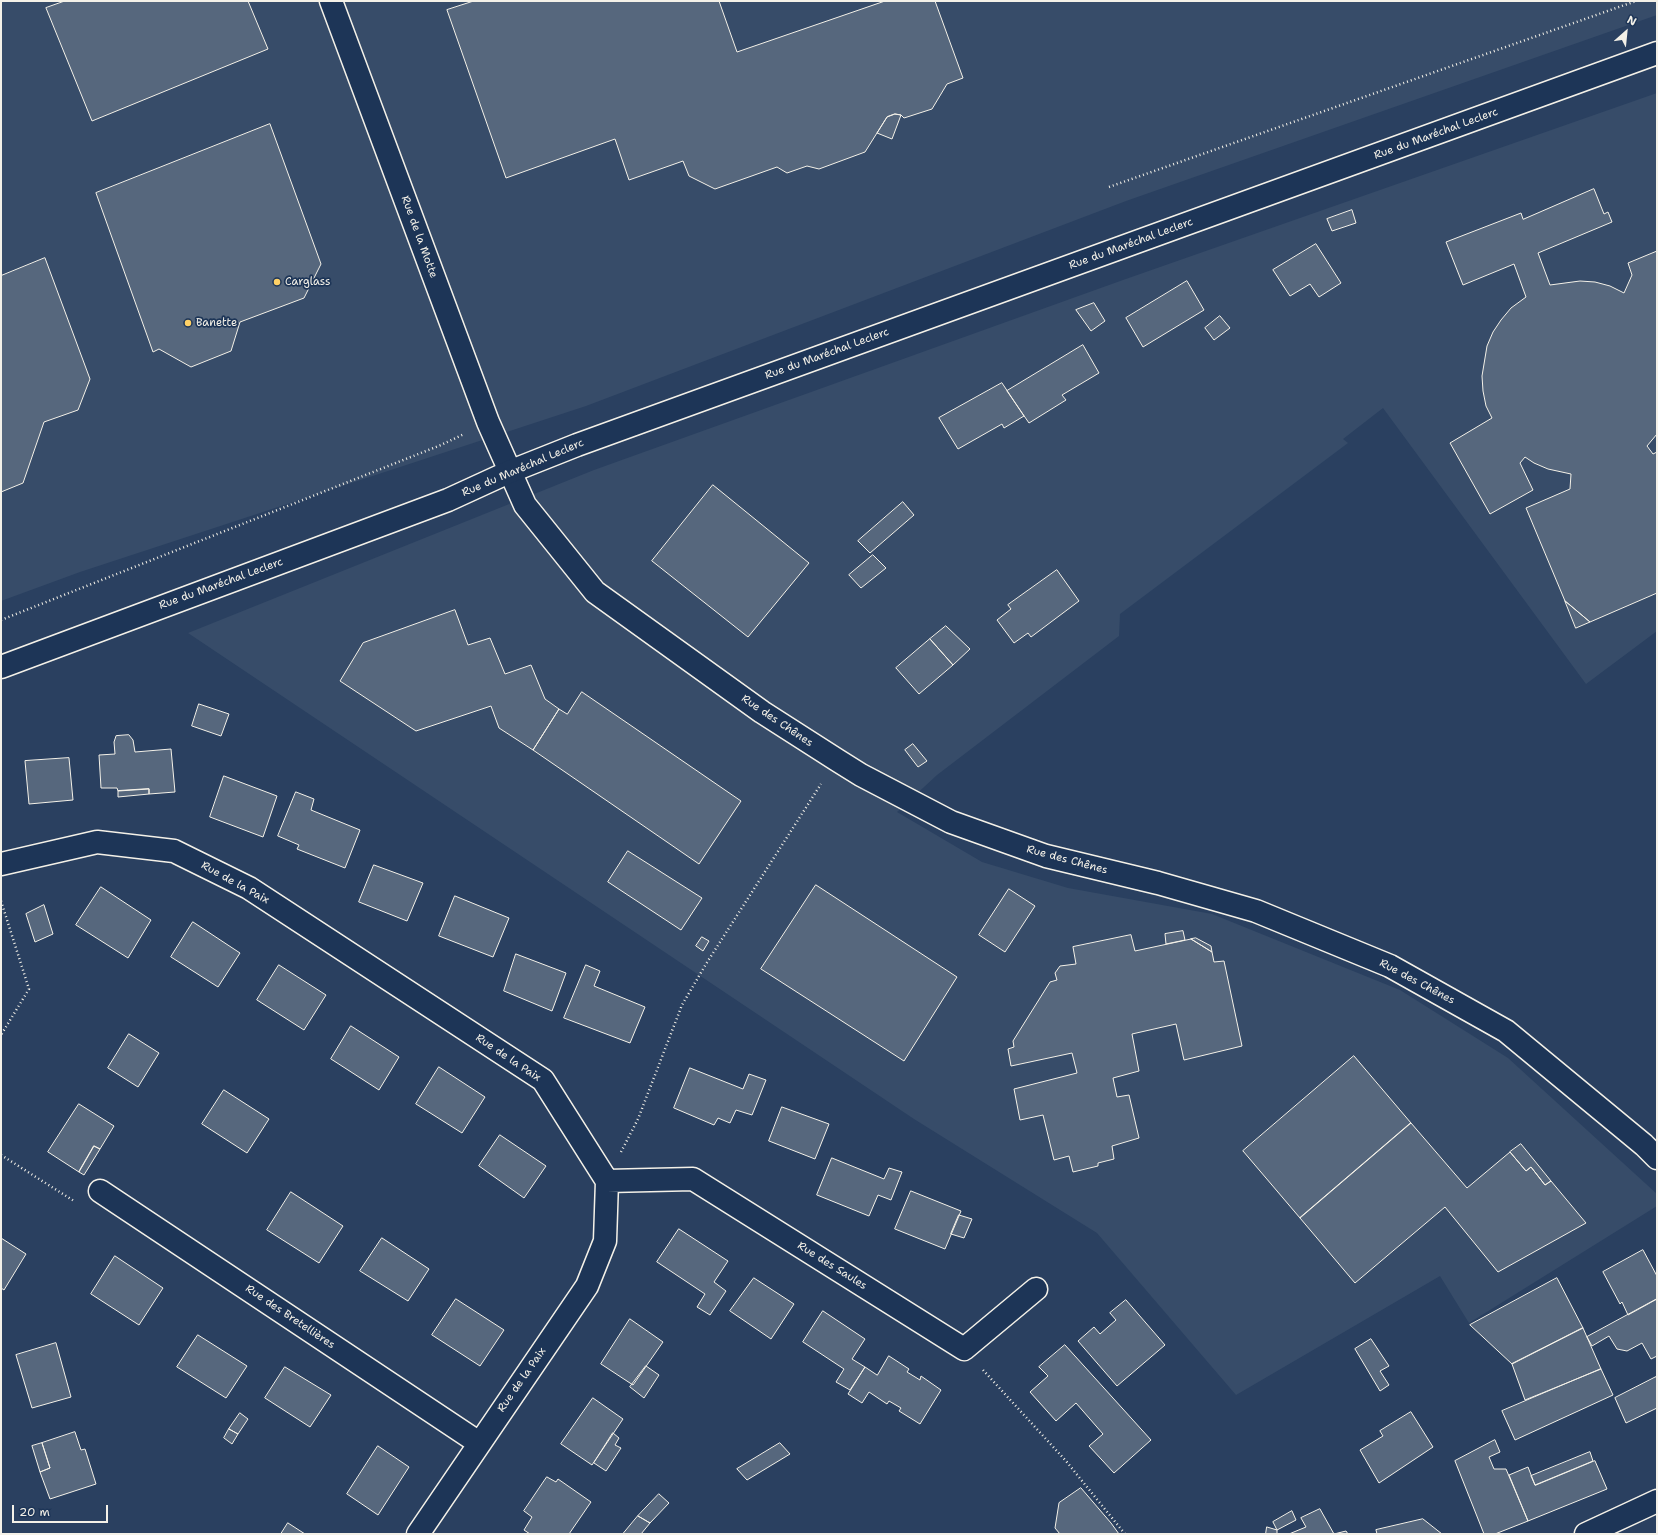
<!DOCTYPE html>
<meta charset="utf-8">
<style>
body{margin:0}
#map{position:relative;width:1658px;height:1535px;overflow:hidden;background:#2a4060;font-family:"Shantell Sans",sans-serif}
canvas{display:block}
.frame{position:absolute;inset:0;border:2px solid #f4f1e8;pointer-events:none}
.north{position:absolute;left:1606px;top:12px;width:40px;height:40px;-webkit-text-stroke:3px #1d3557;paint-order:stroke;rotate:27deg;font-size:11px;font-weight:700;line-height:16px;text-align:center;color:#f4f1e8}
.north::after{content:'';display:block;margin:auto;width:14px;height:18px;background:#f4f1e8;clip-path:polygon(50% 0,100% 100%,50% 72%,0 100%)}
.scale{position:absolute;left:12px;top:1505px;width:96px;height:18px;box-sizing:border-box;border:2px solid #f4f1e8;border-top:0;padding-left:5px;font-size:12px;line-height:14px;white-space:nowrap;color:#f4f1e8;-webkit-text-stroke:3px #1d3557;paint-order:stroke}
</style>
<div id="map">
<canvas width="1658" height="1535"></canvas>
<div class="frame"></div>
<div class="north">N</div>
<div class="scale">20 m</div>
</div>
<script>
const g = document.querySelector('canvas').getContext('2d');
g.lineJoin = 'round';
function paint(path, color) {
  g.fillStyle = color;
  g.fill(path, 'evenodd');
}
function strokePath(path, color, width, dash) {
  g.strokeStyle = color;
  g.lineWidth = width;
  g.lineCap = dash ? 'butt' : 'round';
  g.setLineDash(dash || []);
  g.stroke(path);
}
function label(font, color, halo, rows, align = 'center') {
  g.font = font + ' "Shantell Sans",sans-serif';
  g.lineWidth = 3.5;
  g.setLineDash([]);
  g.textBaseline = 'middle';
  g.strokeStyle = halo;
  g.fillStyle = color;
  for (const [text, x, y, turn = 0] of rows) {
    g.save();
    g.translate(x, y);
    g.rotate((+turn || 0) * Math.PI / 180);
    g.textAlign = isNaN(turn) ? turn : align;
    if (halo) g.strokeText(text, 0, 0);
    g.fillText(text, 0, 0);
    g.restore();
  }
}
paint(new Path2D(`
 M1 1H1657V15L1126 201 586 406 80 572 1 601Z
 M1657 93V631L1586 684 1383 408 1343 439 1348 443 1120 614 1119 636 937 775 897 812 982 862 1068 888 1212 914 1400 990 1508 1058 1657 1194V1206L1469 1323 1440 1276 1236 1395 1097 1233 914 1119 188 633 594 470 1123 280Z`), '#374c69');
const building = new Path2D(`
 M65 1H248L268 49 92 121 46 8Z
 M474 1H719L737 52 885 1H935L963 78 947 84 932 109 904 118 901 115 895 114 887 117 865 152 819 169 807 166 787 173 777 167 715 189 689 176 683 161 629 180 615 139 506 178 447 10Z
 M895 114 901 115 892 139 877 133 887 117Z
 M270 124 321 264 304 298 240 322 231 351 191 367 159 349 153 352 96 193Z
 M1594 189 1604 214 1608 212 1612 222 1538 253 1550 285 1580 281 1595 282 1610 286 1624 293 1632 275 1628 263 1657 251V434L1647 446 1653 454 1657 452V593L1590 622 1565 601 1526 508 1570 489 1571 474 1548 469 1534 463 1525 457 1520 463 1533 490 1490 514 1450 443 1492 418 1486 406 1483 391 1482 376 1487 346 1493 332 1501 320 1511 308 1526 297 1514 264 1463 285 1446 242 1521 213 1523 219Z
 M1352 210 1356 223 1332 231 1327 219Z
 M1316 244 1341 283 1319 297 1310 284 1290 296 1273 270Z
 M45 258 90 379 78 410 44 422 23 483 1 492V276Z
 M1187 281 1204 310 1143 347 1126 318Z
 M1094 303 1105 321 1091 331 1076 310Z
 M1220 316 1230 328 1214 340 1205 328Z
 M1083 345 1099 373 1062 395 1066 400 1029 423 1007 391Z
 M1002 383 1024 416 1004 428 1002 424 958 449 939 418Z
 M713 485 809 563 748 637 652 561Z
 M903 502 914 515 870 553 858 541Z
 M873 555 886 568 861 588 849 575Z
 M1057 570 1079 601 1031 637 1028 633 1014 643 997 620 1011 609 1008 605Z
 M1565 601 1570 605 1590 622 1576 628Z
 M455 610 468 645 490 638 505 674 531 665 545 699 559 709 533 750 499 728 491 706 416 731 340 681 363 643Z
 M946 626 970 649 953 665 930 639Z
 M930 639 953 665 919 694 896 668Z
 M582 692 741 801 699 864 533 750 559 709 567 714Z
 M199 704 229 714 221 736 192 726Z
 M129 735 133 740 135 752 171 749 175 792 149 794V789L118 791 117 788H101L99 755 115 754 114 742 116 736Z
 M913 744 927 761 918 767 905 750Z
 M69 758 73 800 29 804 25 761Z
 M224 776 277 796 263 837 210 817Z
 M149 789V794L118 797V791Z
 M296 792 314 799 311 810 360 830 345 868 297 849 299 845 278 836Z
 M628 851 702 898 681 930 608 882Z
 M374 865 423 883 407 921 359 902Z
 M816 885 957 977 904 1061 761 969Z
 M101 887 151 920 128 958 76 925Z
 M1009 889 1035 906 1005 952 979 935Z
 M455 896 509 918 493 957 439 936Z
 M44 905 53 934 35 942 26 914Z
 M193 922 240 953 218 987 171 957Z
 M1183 931 1185 940 1166 944 1165 934Z
 M1131 935 1135 951 1191 939 1212 952 1214 962 1224 961 1242 1046 1184 1060 1176 1024 1132 1034 1139 1071 1113 1078 1117 1097 1129 1095 1139 1138 1112 1146 1114 1159 1098 1163V1166L1073 1172 1069 1156 1054 1160 1043 1115 1020 1120 1014 1089 1077 1073 1072 1053 1011 1066 1008 1049 1014 1047 1013 1041 1050 982 1057 980 1055 973 1060 966 1076 964 1073 947Z
 M702 937 709 941 703 951 696 946Z
 M1196 938 1211 946 1212 952 1191 939Z
 M516 954 566 973 552 1011 504 991Z
 M279 965 326 995 304 1030 257 1000Z
 M586 965 600 971 594 986 645 1007 630 1043 564 1018Z
 M351 1026 399 1057 379 1090 331 1059Z
 M129 1034 159 1053 138 1087 108 1068Z
 M1354 1056 1411 1123 1300 1218 1243 1151Z
 M439 1067 485 1097 462 1133 416 1104Z
 M690 1068 743 1089 749 1074 766 1080 752 1115 736 1110 730 1123 718 1118 714 1125 674 1108Z
 M224 1090 269 1119 247 1153 202 1124Z
 M79 1104 114 1126 100 1149 94 1146 79 1172 48 1152Z
 M782 1107 829 1124 815 1159 769 1141Z
 M1411 1123 1467 1188 1510 1152 1526 1171 1531 1167 1545 1185 1551 1181 1586 1223 1498 1272 1445 1207 1355 1283 1300 1218Z
 M500 1135 546 1166 524 1198 479 1166Z
 M1521 1144 1551 1181 1545 1185 1531 1167 1526 1171 1510 1152Z
 M94 1146 100 1149 84 1175 79 1172Z
 M832 1158 884 1179 889 1168 902 1172 891 1200 878 1195 869 1216 817 1195Z
 M911 1191 961 1211 945 1249 895 1229Z
 M291 1192 343 1226 319 1263 267 1230Z
 M959 1215 972 1219 964 1238 951 1234Z
 M679 1229 728 1261 714 1282 726 1291 710 1315 697 1307 705 1294 657 1262Z
 M1 1238 26 1254 4 1290 1 1288Z
 M382 1238 429 1269 408 1301 360 1271Z
 M1643 1250 1657 1276V1299L1628 1315 1622 1302 1620 1304 1603 1272Z
 M115 1256 163 1288 139 1325 91 1294Z
 M754 1278 794 1304 771 1339 730 1311Z
 M1557 1278 1583 1328 1512 1364 1470 1325Z
 M456 1299 504 1330 480 1366 432 1335Z
 M1657 1299V1356L1651 1359 1642 1343 1627 1351 1617 1349 1609 1336 1592 1346 1587 1337Z
 M1126 1300 1165 1345 1117 1386 1078 1341 1094 1327 1100 1334 1116 1320 1110 1313Z
 M823 1311 865 1339 852 1359 865 1367 850 1390 836 1382 844 1369 803 1342Z
 M630 1319 663 1342 633 1385 601 1364Z
 M1583 1328 1601 1369 1525 1400 1512 1364Z
 M198 1335 247 1366 226 1398 177 1367Z
 M1371 1339 1389 1366 1380 1371 1389 1385 1380 1391 1355 1349Z
 M56 1343 71 1397 32 1408 16 1355Z
 M1065 1345 1151 1440 1114 1473 1089 1446 1103 1434 1076 1403 1056 1421 1030 1392 1048 1376 1039 1367Z
 M889 1356 909 1369 907 1372 920 1380 921 1376 941 1390 920 1424 899 1411 901 1408 889 1401 887 1404 869 1392 862 1403 848 1394 865 1367 877 1375Z
 M646 1366 659 1375 644 1398 630 1387Z
 M285 1367 331 1395 310 1427 265 1398Z
 M1601 1369 1613 1395 1515 1440 1502 1411Z
 M1656 1377 1657 1379V1408L1626 1423 1615 1398Z
 M593 1398 623 1419 592 1465 561 1444Z
 M1411 1412 1433 1447 1379 1483 1360 1450 1383 1436 1380 1431Z
 M240 1413 248 1419 238 1434 229 1429Z
 M229 1429 238 1434 232 1444 224 1438Z
 M75 1432 81 1450 85 1449 96 1484 50 1499 40 1472 50 1468 42 1443Z
 M613 1433 619 1438 615 1445 621 1448 606 1471 594 1463Z
 M1495 1440 1500 1452 1489 1457 1494 1469H1506L1528 1521 1495 1534H1484L1455 1461Z
 M42 1443 50 1468 40 1472 32 1446Z
 M780 1443 790 1454 747 1480 737 1469Z
 M378 1446 409 1467 378 1515 347 1494Z
 M1590 1452 1593 1461 1535 1485 1531 1476Z
 M1595 1461 1607 1489 1528 1521 1509 1475 1528 1467 1535 1485Z
 M547 1477 556 1482 558 1479 591 1502 569 1534H530L524 1530 532 1517 524 1511Z
 M1081 1488 1111 1523 1119 1534H1060L1055 1528 1059 1503Z
 M659 1494 669 1503 650 1523 638 1516Z
 M1320 1509 1334 1534 1346 1531 1348 1534H1289L1306 1527 1301 1518Z
 M1292 1511 1296 1520 1277 1530 1273 1522Z
 M638 1516 650 1523 641 1534H623Z
 M1423 1519 1442 1534H1377L1376 1530Z
 M288 1523 305 1534H281Z
 M1267 1527 1277 1530V1534H1266Z`);
paint(building, '#56677d');
strokePath(building, '#f4f1e8', 1);
const minor = new Path2D(`
 M331 1 488 422 525 505 595 592 762 712 837 760 861 775 951 822 1046 856 1158 883 1256 911 1390 966 1506 1031 1644 1145 1657 1158
 M1 864 97 842 174 851 249 888 543 1080 607 1181 605 1241 587 1286 418 1534
 M607 1181 693 1179 964 1349 1036 1289
 M100 1191 479 1443
 M1586 1534 1657 1501`);
const secondary = new Path2D(`
 M1 667 448 500 509 472 577 445 1657 53`);
strokePath(minor, '#f4f1e8', 25);
strokePath(secondary, '#f4f1e8', 25);
strokePath(new Path2D(`
 M1109 187 1636 1
 M1 620 441 445 464 434
 M1 901 29 989 1 1035
 M621 1152 638 1119 682 1005 706 964 821 784
 M1 1155 74 1201
 M983 1370 1066 1461 1125 1534`), '#f4f1e8', 2.5, [1, 3]);
strokePath(minor, '#1d3557', 22);
strokePath(secondary, '#1d3557', 22);
for (const [x, y, r, color] of [
 [277,282,4,"#ffd166"],
 [188,323,4,"#ffd166"]
]) {
  const dot = new Path2D();
  dot.arc(x, y, r, 0, 2 * Math.PI);
  g.fillStyle = color;
  g.fill(dot);
  strokePath(dot, '#1d3557', 1.5);
}
label('11px', '#f4f1e8', '#1d3557', [
 ["Rue du Maréchal Leclerc",1436,134,-20],
 ["Rue de la Motte",419,237,70],
 ["Rue du Maréchal Leclerc",1131,244,-20],
 ["Rue du Maréchal Leclerc",827,354,-20],
 ["Rue du Maréchal Leclerc",523,468,-23],
 ["Rue du Maréchal Leclerc",221,584,-20],
 ["Rue des Chênes",777,721,34],
 ["Rue des Chênes",1067,860,15],
 ["Rue de la Paix",235,883,29],
 ["Rue des Chênes",1417,982,28],
 ["Rue de la Paix",508,1058,34],
 ["Rue des Saules",832,1266,32],
 ["Rue des Bretellières",290,1317,34],
 ["Rue de la Paix",522,1380,-55]
]);
label('11px', '#f4f1e8', '#1d3557', [
 ["Carglass",285,282],
 ["Banette",196,323]
], 'left');
</script>
